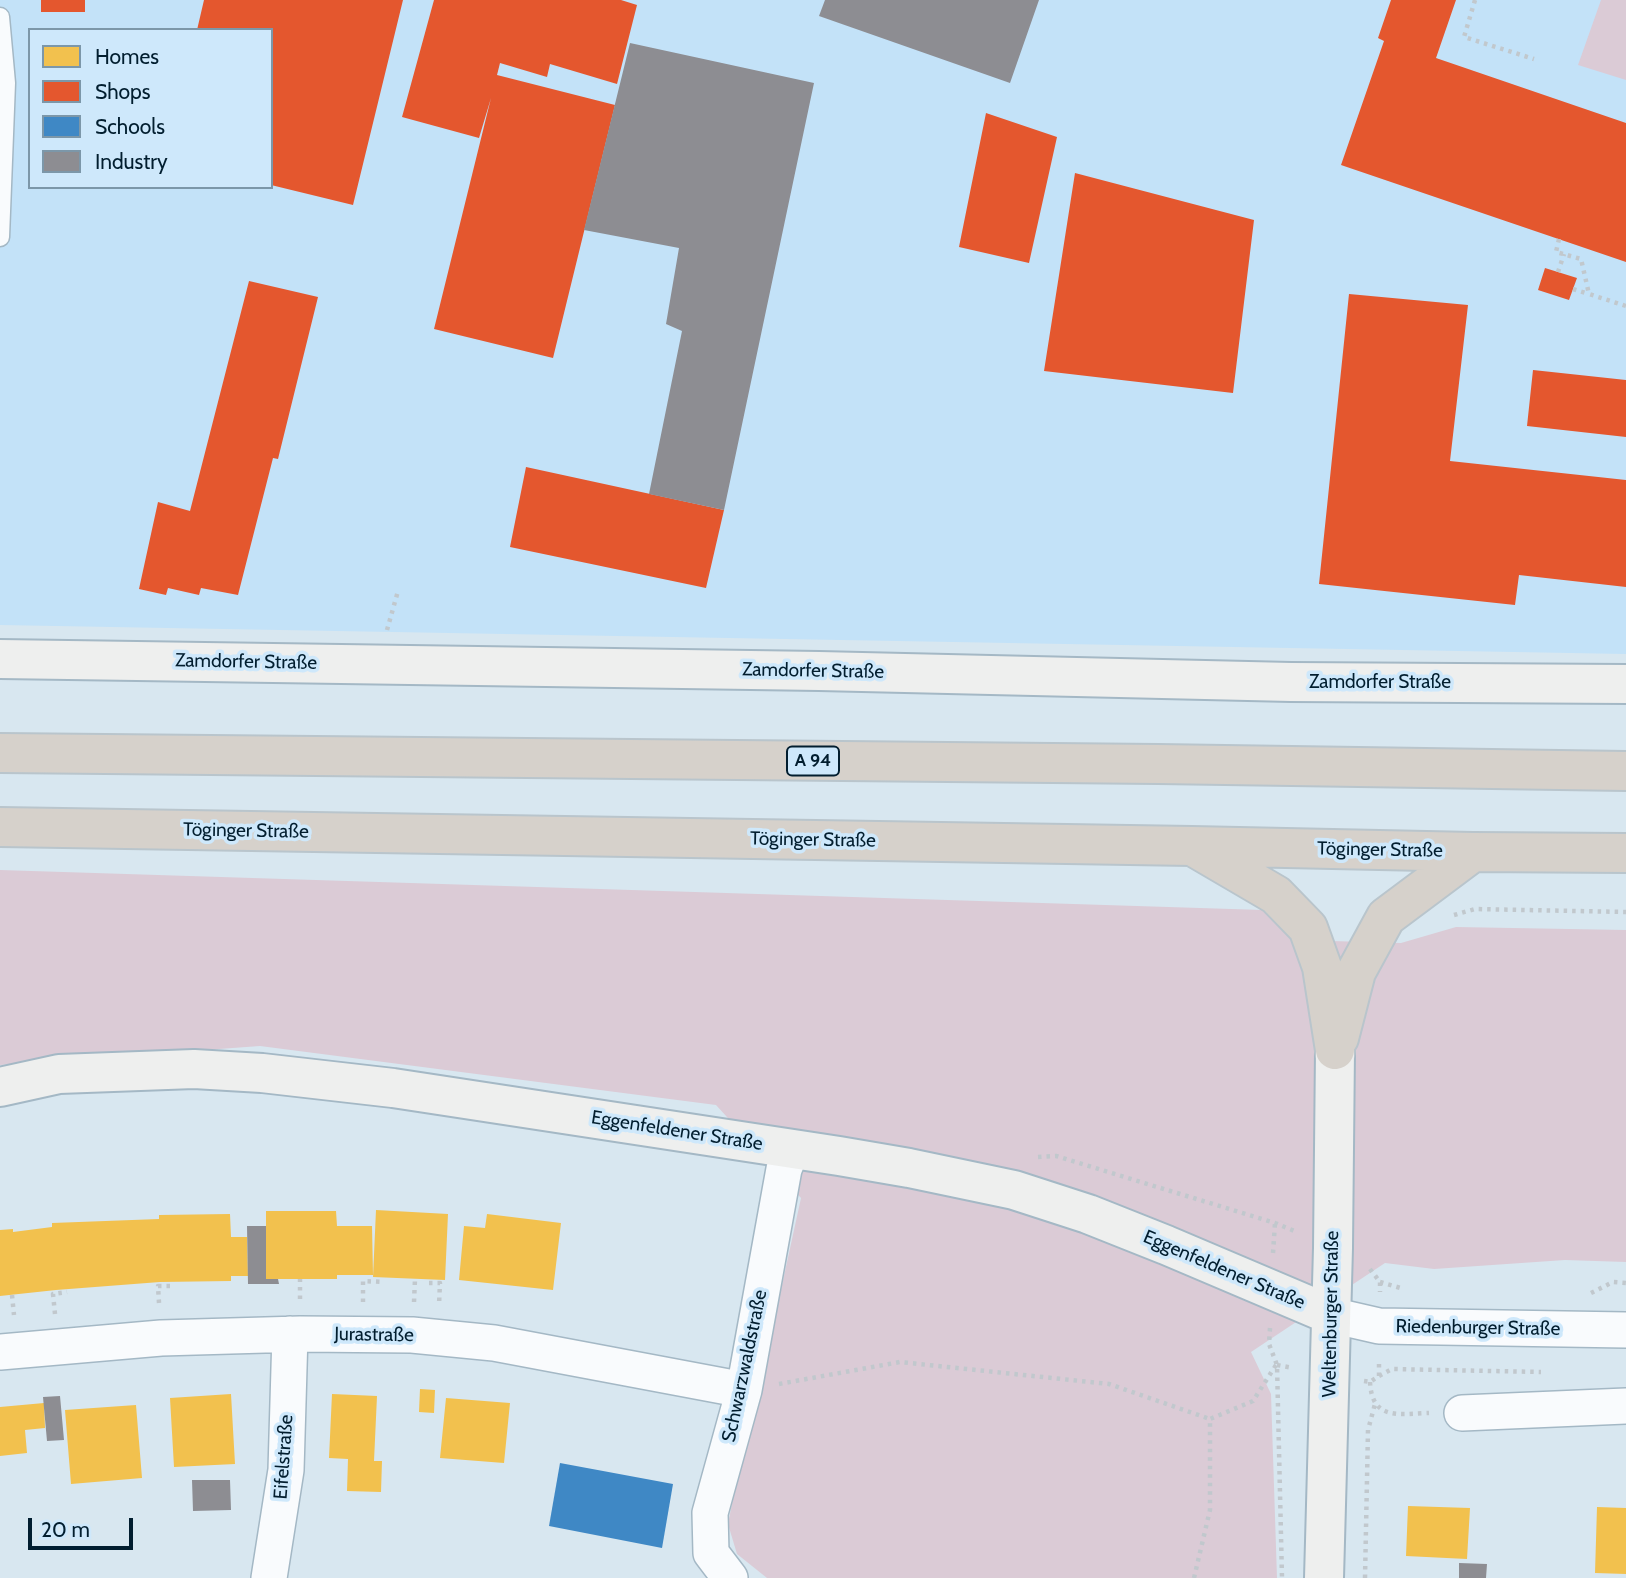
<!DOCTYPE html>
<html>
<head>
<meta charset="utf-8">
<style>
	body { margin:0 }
	#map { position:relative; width:1626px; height:1578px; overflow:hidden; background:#d8e7f0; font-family:Cabin,sans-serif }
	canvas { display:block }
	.legend { position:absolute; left:28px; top:28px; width:245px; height:161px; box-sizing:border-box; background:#cee8fb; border:2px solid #7c97a9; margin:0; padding:9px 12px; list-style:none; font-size:21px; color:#021e2f }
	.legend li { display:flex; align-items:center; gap:14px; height:35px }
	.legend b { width:35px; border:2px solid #7c97a9 }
	.scale { position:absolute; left:28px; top:1518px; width:105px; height:32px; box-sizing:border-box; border:4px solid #021e2f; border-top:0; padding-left:9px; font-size:21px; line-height:24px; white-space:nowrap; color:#021e2f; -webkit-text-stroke:5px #cee8fb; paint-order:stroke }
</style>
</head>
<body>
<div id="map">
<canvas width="1626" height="1578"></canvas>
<ul class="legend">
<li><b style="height:19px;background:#f2c14e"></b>Homes</li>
<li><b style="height:19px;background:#e4572e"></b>Shops</li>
<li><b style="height:19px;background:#3f88c5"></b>Schools</li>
<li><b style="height:19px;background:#8d8d92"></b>Industry</li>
</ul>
<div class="scale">20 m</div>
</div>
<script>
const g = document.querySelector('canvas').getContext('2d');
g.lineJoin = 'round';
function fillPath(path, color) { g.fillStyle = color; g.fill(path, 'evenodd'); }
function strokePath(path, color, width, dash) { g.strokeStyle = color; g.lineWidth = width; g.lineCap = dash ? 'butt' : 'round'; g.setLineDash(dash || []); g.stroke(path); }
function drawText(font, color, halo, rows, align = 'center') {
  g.font = font + ' Cabin,sans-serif'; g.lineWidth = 7; g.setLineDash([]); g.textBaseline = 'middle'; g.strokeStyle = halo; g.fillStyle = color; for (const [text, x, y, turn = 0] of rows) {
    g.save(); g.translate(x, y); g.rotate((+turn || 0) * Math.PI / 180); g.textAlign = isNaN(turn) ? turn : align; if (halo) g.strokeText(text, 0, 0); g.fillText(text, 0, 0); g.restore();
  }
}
const built = new Path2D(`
	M0,0H1626V654L0,625ZM30,30H271V187H30Z`);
const green = new Path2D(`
	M1601,0H1626V80L1578,65Z
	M0,870L1263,910L1296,940L1401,943L1456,927L1626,930V1262L1565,1260L1434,1269L1385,1263L1251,1352L1271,1394L1277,1578H767L737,1554L728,1524L739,1468L755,1409L801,1198L716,1105L260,1046L0,1065Z`);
const homes = new Path2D(`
	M376,1210L448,1214L445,1280L373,1277Z
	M266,1211H336L337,1226H372L373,1275H337V1279H266Z
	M230,1214L231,1237H247L248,1276H231V1281L160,1282L56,1290L0,1296V1230L13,1229V1232L52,1227V1223L159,1219V1215Z
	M487,1214L561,1223L553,1290L459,1280L464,1226L485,1228Z
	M420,1389L435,1390L434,1413L419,1412Z
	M231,1394L235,1464L174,1467L170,1398Z
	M332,1394L377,1396L374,1461H382L381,1492L347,1491L348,1459L329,1458Z
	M446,1398L510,1403L504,1463L440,1458Z
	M44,1403L45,1428L25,1430L27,1453L0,1456V1407Z
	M136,1405L142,1478L71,1484L65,1410Z
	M1408,1506L1470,1508L1467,1559L1406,1556Z
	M1597,1507L1626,1508V1574L1595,1573Z`);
const shops = new Path2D(`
	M41,0H85V12H41Z
	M204,0H403L353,205L271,185V30H197Z
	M434,0H621L637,5L617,84L550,64L547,77L500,63L497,75L615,105L553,358L434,329L491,98L479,138L402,117Z
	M1391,0H1456L1436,58L1626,123V262L1341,165L1384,41L1378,38Z
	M986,113L1057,137L1029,263L959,247Z
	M1075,173L1254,220L1233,393L1044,371Z
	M1545,268L1577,278L1569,300L1538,290Z
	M249,281L318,297L278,459L273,458L238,595L201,588L199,595L168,588L166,595L139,589L158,502L190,511Z
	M1349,294L1468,305L1450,461L1626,480V587L1519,575L1515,605L1319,584Z
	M1533,370L1626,380V437L1527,426Z
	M526,467L724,510L706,588L510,547Z`);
const schools = new Path2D(`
	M560,1463L673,1484L662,1548L549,1526Z`);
const industry = new Path2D(`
	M825,0H1039L1010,83L819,16Z
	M630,43L814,83L724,510L649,494L682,331L666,324L679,248L584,230Z
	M247,1226H266V1279H278L279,1284H248Z
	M60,1396L64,1440L47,1441L43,1397Z
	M192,1480H230L231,1510L193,1511Z
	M1459,1563L1487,1564L1486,1578H1459Z`);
const path = new Path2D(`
	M1475,0L1464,37L1534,59
	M1559,239L1556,252L1581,259L1589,294L1626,306
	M1558,272L1564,254
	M1573,289L1589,294
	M387,630L398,591
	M1454,915L1475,909L1626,912
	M1038,1157L1056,1156L1275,1223L1297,1232
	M1273,1253L1275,1223
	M1370,1269L1380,1282V1292
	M1380,1282L1404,1289
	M429,1283H440L439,1305
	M1591,1293L1613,1282L1626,1283
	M12,1295L14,1315
	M300,1299V1279
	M363,1302V1281L384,1282
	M414,1302L415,1279
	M159,1303L158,1286H172
	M55,1314L53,1294L67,1292
	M1270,1328L1269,1344L1277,1365L1282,1578
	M1277,1365L1293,1368
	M1379,1376L1392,1369L1541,1372
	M1364,1381L1370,1382L1379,1376V1360
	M1370,1382C1372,1421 1399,1414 1429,1413
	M779,1384L900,1362L1109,1384L1210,1419
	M1194,1578L1210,1510V1419L1253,1401L1276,1365
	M1365,1578L1368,1430L1375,1404`);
const lane = new Path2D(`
	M0,17L6,83L0,237`);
const street = new Path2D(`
	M1331,1315L1379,1326L1626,1330
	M0,1352L161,1338L300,1334L412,1335L494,1343L744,1390
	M1462,1413L1626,1406
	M269,1578L286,1470L290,1334
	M730,1578L711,1553L710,1513L744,1390L784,1169L792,1149`);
const secondary = new Path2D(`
	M0,659L819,671L1291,682L1626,684
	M0,1087L59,1074L194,1069L262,1073L393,1088L839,1156L909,1168L1014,1190L1088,1214L1166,1245L1331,1315
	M1324,1578L1333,1248L1335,1050`);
const highway = new Path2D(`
	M0,753L1158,764L1626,771
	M0,827L1192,846L1473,852L1626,853
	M1194,847L1276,895L1308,928L1322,967L1335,1050
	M1339,1038L1356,972L1386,917L1473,852`);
const shields = [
	[813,761,52]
];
const shieldNames = [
	["A 94",813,761]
];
const streetNames = [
	["Zamdorfer Straße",246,662,1],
	["Zamdorfer Straße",813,671,1],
	["Zamdorfer Straße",1380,682],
	["Töginger Straße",246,831,1],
	["Töginger Straße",813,840,1],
	["Töginger Straße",1380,850,1],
	["Eggenfeldener Straße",677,1131,9],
	["Eggenfeldener Straße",1224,1270,23],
	["Weltenburger Straße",1331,1314,-89],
	["Riedenburger Straße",1478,1328,1],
	["Jurastraße",374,1335,1],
	["Schwarzwaldstraße",745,1366,-78],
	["Eifelstraße",284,1457,-86]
];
fillPath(built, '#c3e2f8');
fillPath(green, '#dbcbd6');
fillPath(homes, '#f2c14e');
fillPath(shops, '#e4572e');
fillPath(schools, '#3f88c5');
fillPath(industry, '#8d8d92');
strokePath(lane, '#a4b8c5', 21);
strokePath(street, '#a4b8c5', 38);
strokePath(secondary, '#a4b8c5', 42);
strokePath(highway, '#b9c5cc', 42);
strokePath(path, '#c1c8cd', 4.5, [3.5, 5]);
strokePath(lane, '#f9fbfd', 18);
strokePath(street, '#f9fbfd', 35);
strokePath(secondary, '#eeefee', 38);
strokePath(highway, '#d6d1cb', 38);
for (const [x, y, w] of shields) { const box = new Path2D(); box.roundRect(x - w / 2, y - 14.5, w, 29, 5); g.fillStyle = '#cee8fb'; g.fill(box); strokePath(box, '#021e2f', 2); }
drawText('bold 18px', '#021e2f', null, shieldNames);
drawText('19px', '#021e2f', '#cee8fb', streetNames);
</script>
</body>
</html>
